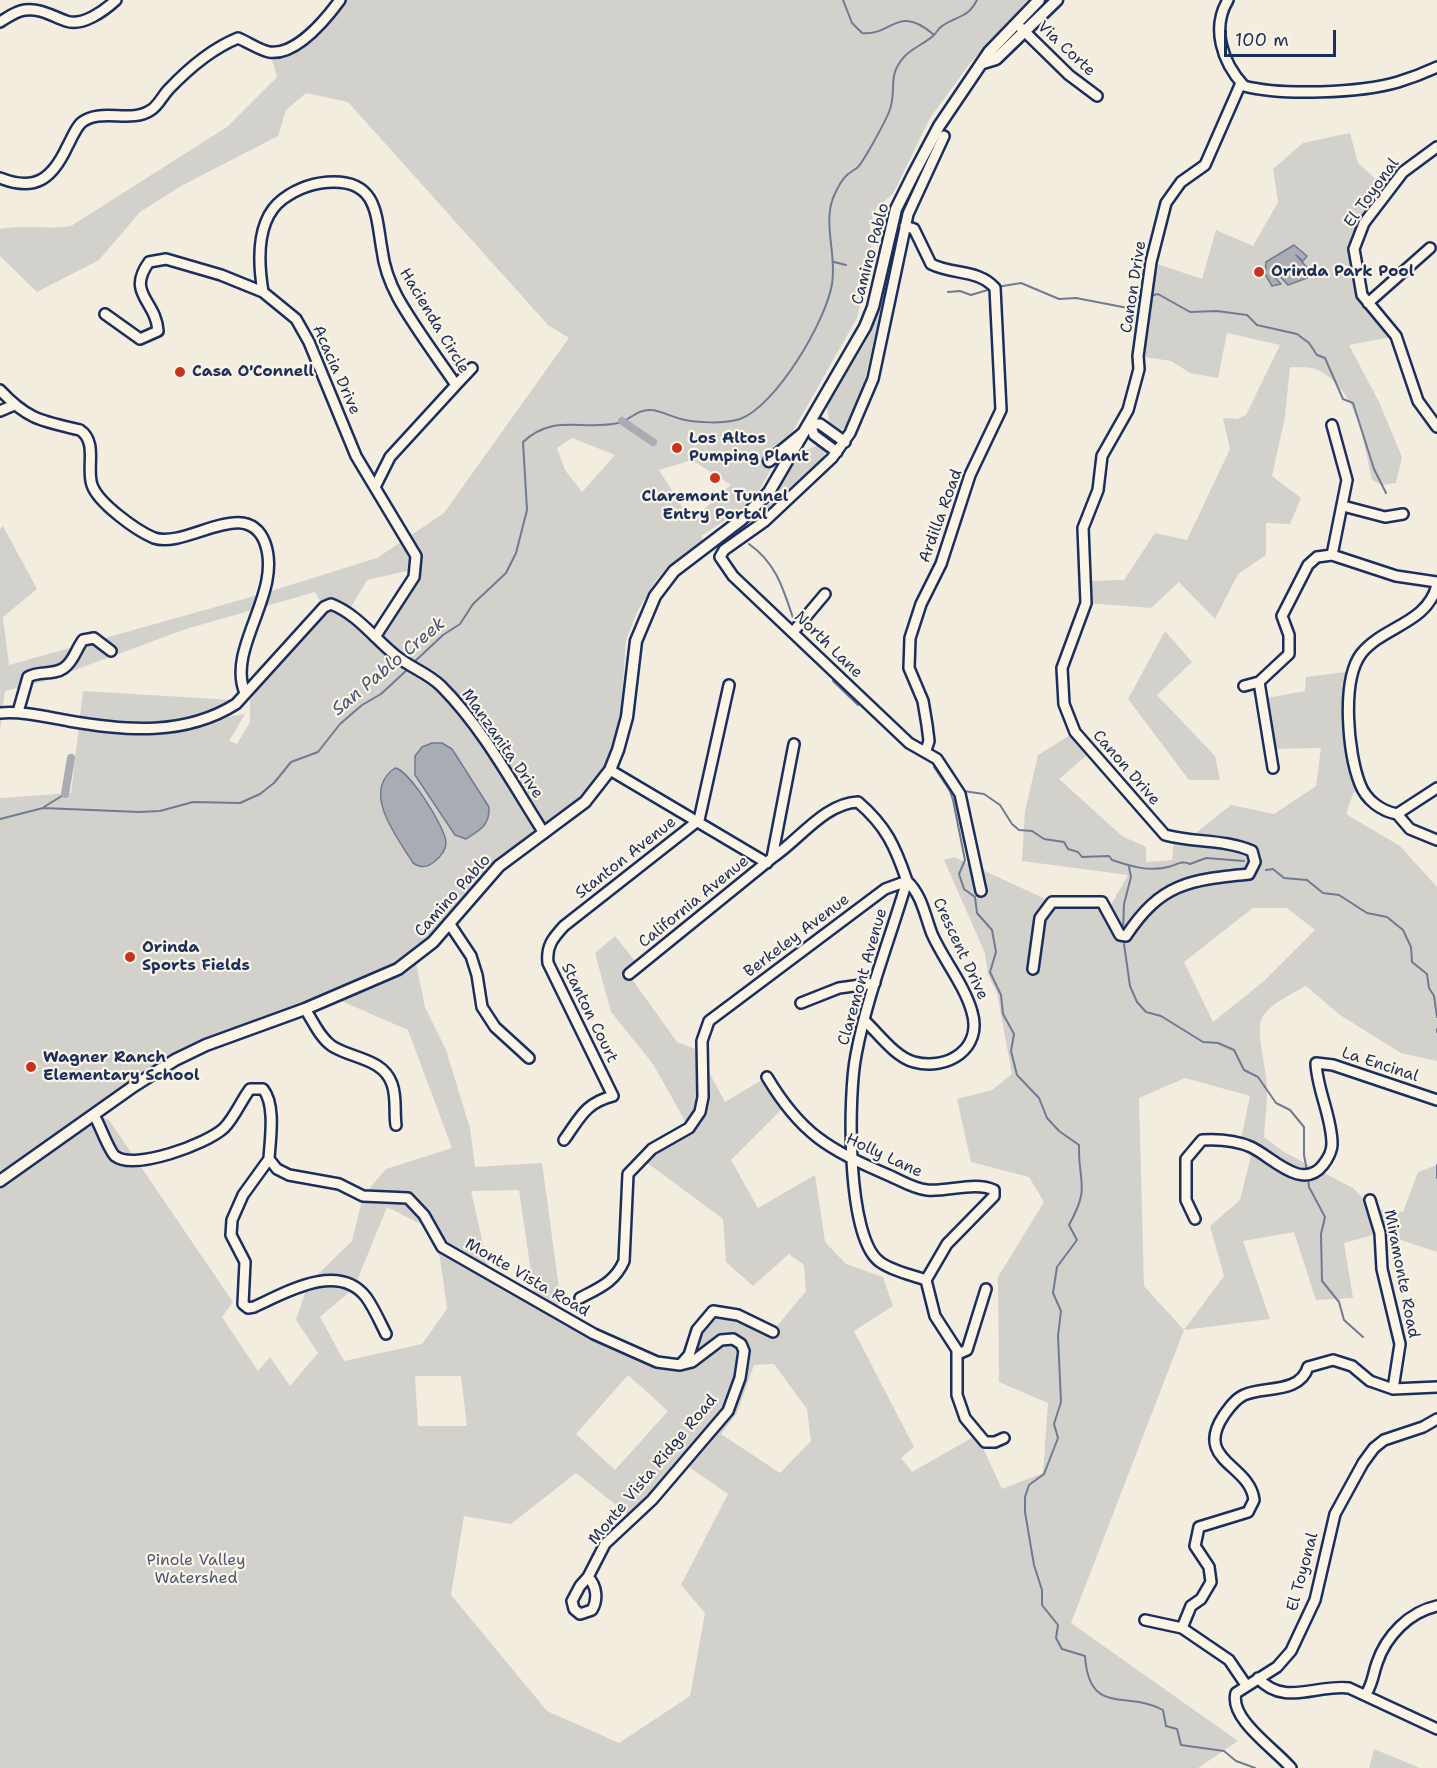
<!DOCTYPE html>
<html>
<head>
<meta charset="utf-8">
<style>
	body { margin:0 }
	#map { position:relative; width:1437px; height:1768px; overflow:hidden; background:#f3ede0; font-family:"Shantell Sans",sans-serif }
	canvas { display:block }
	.scale { position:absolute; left:1224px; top:30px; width:112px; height:27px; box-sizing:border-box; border:3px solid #1b2f5e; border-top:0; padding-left:8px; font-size:18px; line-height:21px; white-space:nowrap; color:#1b2f5e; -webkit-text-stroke:4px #fcf5e5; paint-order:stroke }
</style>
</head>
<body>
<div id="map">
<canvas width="1437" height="1768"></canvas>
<div class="scale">100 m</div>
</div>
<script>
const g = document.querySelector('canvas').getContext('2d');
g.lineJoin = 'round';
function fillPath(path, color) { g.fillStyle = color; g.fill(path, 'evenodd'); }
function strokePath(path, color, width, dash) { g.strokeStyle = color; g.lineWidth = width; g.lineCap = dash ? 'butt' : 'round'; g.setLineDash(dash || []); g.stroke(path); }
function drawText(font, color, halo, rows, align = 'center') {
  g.font = font + ' "Shantell Sans",sans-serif'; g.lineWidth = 4.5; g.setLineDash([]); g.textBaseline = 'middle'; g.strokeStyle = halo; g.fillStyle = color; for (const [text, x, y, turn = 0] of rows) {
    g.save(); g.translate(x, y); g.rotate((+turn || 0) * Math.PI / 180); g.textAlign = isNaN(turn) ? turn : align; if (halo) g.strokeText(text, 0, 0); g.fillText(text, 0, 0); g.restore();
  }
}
const green = new Path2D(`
	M345,0H1028L971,62L930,118L893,194L877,207L870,224L872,258L857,318L752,503L701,536L703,540L668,567L655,582L638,610L626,640L621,710L612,747L604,767L579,799L515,853L415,958L425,1007L446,1050L470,1128L475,1167L542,1163L561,1303L552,1309L657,1362L680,1365L697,1330L713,1311L738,1315L772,1332L806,1291L804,1265L789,1254L753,1286L726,1262L723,1219L642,1159L689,1128L653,1064L611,1012L595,953L615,936L639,966L629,975L677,1042L703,1052V1061L725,1102L767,1077L785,1106L731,1160L758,1208L815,1175L825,1242L846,1264L883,1277L893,1306L854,1331L914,1447L901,1458L912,1472L977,1435L1002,1489L1043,1473L1048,1403L999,1382L998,1277L1044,1202L1029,1177L971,1162L957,1099L992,1090L1012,1074L997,993L988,975L985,953L944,860L954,857L1052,902L1091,901L1108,910L1128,875L1022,861L1025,811L1038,755L1075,732L1092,751L1059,779L1122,836L1146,847V862L1172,860L1174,837L1187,840L1231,805L1274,814L1316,786L1321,748L1270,749L1261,699L1305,691L1306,677L1353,671L1349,699L1360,784L1353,794L1346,814L1400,846L1437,887V1061L1401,1053L1340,1015L1306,986C1248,1017 1258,1017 1266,1077C1269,1096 1265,1118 1264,1137L1284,1152L1353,1188L1373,1209L1403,1212L1418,1172L1437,1165V1252L1380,1233L1344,1243L1353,1298L1316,1300L1294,1232L1243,1241L1270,1319L1184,1330L1071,1623L1238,1741L1198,1768H0V798L71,793L83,691L233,700L215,712L201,728L222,718L245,714L229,741L237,744L250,722V700L282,652L324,607L315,592L186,629L45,681L5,691L0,730V529L3,526L37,589L3,617L9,665L258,595L377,558L444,513L569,338L548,325L348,102L306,93L286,110L278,136L181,186L140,212L99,260L37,292L0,256V229C23,224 47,230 71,226L227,127L277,77L271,56C308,44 321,30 345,0ZM572,438L615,455L582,492L565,470L557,448ZM692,460L731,485L691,521L659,470ZM415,569L375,636L348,612L367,580ZM1253,908H1287L1315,930L1264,981L1213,1022L1184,962ZM332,997L408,1030L452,1148L386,1169L363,1196L352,1241L308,1284L296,1320L318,1353L290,1386L270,1357L258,1371L222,1317L233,1302L109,1120L95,1115L206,1045ZM1185,1078L1250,1096L1240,1144L1253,1148L1240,1200L1210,1226L1224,1276L1184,1330L1144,1286L1139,1098ZM519,1190L535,1300L490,1275L471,1191ZM387,1207L425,1226L440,1258L447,1309L422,1344L344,1361L320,1317L354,1288ZM774,1364L807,1409L811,1441L780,1473L721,1434L737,1413L754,1365ZM628,1375L668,1411L615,1470L576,1434ZM415,1376H461L467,1426H418ZM683,1463L728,1494L681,1585L705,1613L690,1696L619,1743L547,1711L451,1595L464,1516L511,1524L576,1473L632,1518Z
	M1350,133L1358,163L1389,191L1357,236L1362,295L1396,336L1349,345L1379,402L1402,457L1396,483L1382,485L1372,480C1363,441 1358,390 1318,370C1310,366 1298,368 1290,367L1285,417L1272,476L1301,498L1290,524L1266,523V555L1238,574L1215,619L1179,582L1151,608L1086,603L1085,581L1124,580L1155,533L1187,540L1230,449L1223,418L1237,419L1246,415L1280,345L1227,333L1218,378L1190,373L1171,361L1138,356L1151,262L1202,279L1216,230L1253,246L1278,202L1273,169L1303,143Z
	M902,216L864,384L854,418L841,431L829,422L827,406L868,338L878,310Z
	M819,445L826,448L823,460L763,518L737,535L735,532L770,499L803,451Z
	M1165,631L1192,662L1157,695L1215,756L1220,780H1189L1128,699Z
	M1374,1749L1420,1768H1369Z`);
const water = new Path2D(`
	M1294,245L1307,256L1303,261L1296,255L1310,271L1307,278L1288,285L1276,272L1273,275L1281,284L1272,286L1265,274L1266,262Z
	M432,743H442L452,749L489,807C490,825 480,830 466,839L455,835L415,775V756L422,747Z
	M395,768C409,770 446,828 446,843C446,851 440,857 434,862C426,868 421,868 413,863C398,838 360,792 395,768Z`);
const stream = new Path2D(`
	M843,0L852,23L862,33C892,36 897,4 933,34
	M834,262L846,265
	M997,287L1021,283L1059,299L1076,298L1128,308L1136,298L1144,297
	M948,292L960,291L971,295L991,289
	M1150,296L1158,294L1190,312L1217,311L1247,315L1257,325L1297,334L1309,343L1317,355L1325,358L1343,399L1353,403L1374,469L1386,493
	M749,544C776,563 783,588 793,618
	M412,664L443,635L460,624L473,604L506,573L516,553L527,510L523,442C554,413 582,431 618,423C629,421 637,409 651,410C660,410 671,417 681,419C697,423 724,424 740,419C776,406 826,321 832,284C837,256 823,225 833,198C836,191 841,180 847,175C850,172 855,170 858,167C865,159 885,122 889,112C898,90 886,77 904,57C912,48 924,44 933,36C937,33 938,28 942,26C958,15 967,19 977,0
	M833,681L858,705
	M934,767L950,791L953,800L965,860L959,874L964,889L975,897L977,913L992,930L996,952L990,972L1001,995L1003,1014L1014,1034L1011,1051L1017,1075L1039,1098L1047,1118L1059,1131L1079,1145C1078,1185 1091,1185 1069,1225L1077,1240L1057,1267L1053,1293L1061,1311L1058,1336L1061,1402L1054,1424L1058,1438L1044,1474L1029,1485L1025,1497V1512L1034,1565L1042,1590V1605L1058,1625L1056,1638L1062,1649L1085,1656C1089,1717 1127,1690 1163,1710L1166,1726L1177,1729L1181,1745L1224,1751L1236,1761L1255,1768
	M963,791L984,794L1000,805L1012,824L1019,830L1032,831L1044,839L1064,842L1068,849L1078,852L1082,857L1109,856L1112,860C1130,866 1148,872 1168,867C1177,865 1181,860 1190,864L1206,858L1244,861
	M44,807L65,794
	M0,819L43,808L139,812L160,811L193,802L240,803L260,794L274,783L291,762L318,752L340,724L362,705L381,694L408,669
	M1266,870L1273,869L1284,878L1307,880L1323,893L1339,895L1367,913L1387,917L1403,930L1411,947L1412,962L1427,974L1429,988L1434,996L1437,1017
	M1123,932L1124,904L1131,877L1129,867
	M1124,944L1130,986L1137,1002L1146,1012L1161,1016L1203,1042L1218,1043L1234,1050L1244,1070L1258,1077L1276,1103L1290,1110L1304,1127V1155L1307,1171
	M1437,1029V1032
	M1437,1165V1178
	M1308,1177L1309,1187L1325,1217L1321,1234L1322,1281L1339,1302L1344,1320L1363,1337`);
const canal = new Path2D(`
	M622,421L653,442
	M65,794L71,758`);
const minor = new Path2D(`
	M1228,0C1211,28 1222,62 1244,86C1282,96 1360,93 1398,82C1411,78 1424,73 1437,67
	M0,22C8,17 16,11 25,10C40,8 52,16 66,21C82,27 104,11 116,0
	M1021,28L1069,75L1097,96
	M944,136L908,214L873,379L850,433L832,458L765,521L724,550L720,557L733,576L909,743L937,759L960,794L981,891
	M1437,147L1403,172L1364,223L1354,249L1362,295L1396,336L1418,401L1437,427
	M0,178C35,192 52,179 67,147C71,140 75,129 81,123C100,107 131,124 151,110C158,106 163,95 169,89C189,68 211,49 238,38C248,42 259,50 269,52C296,56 326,19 340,0
	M905,226L914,229L931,264C953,275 978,269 995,288L1001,410L970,475L941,564L921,604L910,638L909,668L923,701L927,725L929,741L926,750
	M263,292C258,262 256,219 283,199C298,188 315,182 334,182C378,182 376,217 382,250C384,267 390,283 398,298C415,328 437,357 456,385L390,457L375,487
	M1368,303L1430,248
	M105,314L140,339L158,331C156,300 126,294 149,262L166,259L221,275L263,292L296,319L309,342L356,456L416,556L414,577L375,637
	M456,385L472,368
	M0,390C28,420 42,421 80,430C98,442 86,468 92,485C98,503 137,531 154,538C187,549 247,495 265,543C283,593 226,648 245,693
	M0,411L14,405
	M1332,425L1347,480L1332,555
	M837,452L814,435L810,424H820L845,442
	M1343,506L1385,517L1403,514
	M1437,585C1427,624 1383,626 1361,654C1341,681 1348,753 1360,784C1366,800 1381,811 1397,814L1437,788
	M793,632L825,594
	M1259,682L1273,768
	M1244,686L1259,682L1289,654V635L1282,616L1308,565L1317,557L1332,555L1396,576L1437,582
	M18,712L28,677C39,670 53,676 64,668C74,661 76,649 83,640L94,638L111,651
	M0,713C23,711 46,717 69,721C126,731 185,736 236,704L324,607L331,604C357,614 374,638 395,655C409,667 428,673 441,686C483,728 512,783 544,833
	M610,770L767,863
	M1397,814L1410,829L1437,840
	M772,858C799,840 825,803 858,802C886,826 895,846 907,881C890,939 867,996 856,1055C848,1095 846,1238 880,1262C892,1271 912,1275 926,1280
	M449,923L471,956L477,975L482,1007L495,1027L529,1058
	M1033,969L1040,918L1052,902H1102L1120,935L1126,936C1161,883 1189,880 1249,874L1255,862L1252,851C1224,839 1195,843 1165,835L1075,732L1064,704L1062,668L1086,603L1083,528L1098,490L1102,456L1128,410L1139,369L1138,356L1151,262L1166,203L1181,182L1205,165L1241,83
	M629,974L772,858L794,744
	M801,1003L839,988L875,983
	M305,1009C313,1021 320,1038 332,1046C352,1059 383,1058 392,1084C397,1098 394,1112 396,1125
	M767,1077C801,1134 828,1149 888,1175C900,1180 914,1189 927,1190C948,1192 975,1181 994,1190V1196L947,1244L926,1280L935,1316L957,1350V1395L965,1418L985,1442H995L1004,1438
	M94,1115C100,1125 109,1151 115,1156C134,1171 207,1144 224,1128C234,1118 241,1101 250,1089H263C276,1105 270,1140 269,1159L277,1169L289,1175L339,1184L363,1196L408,1198L424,1215L442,1247L594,1334L657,1362L680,1365L689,1355L697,1330L713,1311L738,1315L773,1332
	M564,1140C580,1118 585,1103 613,1096L548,963C546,946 553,938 564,926L699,820L729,685
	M269,1159L243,1195L232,1220L231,1235L245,1262L243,1304L248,1308L254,1307C285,1293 338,1261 366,1297C374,1308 380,1322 386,1334
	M1370,1200L1380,1233L1382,1269L1400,1344L1393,1389
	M1195,1219L1186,1200V1159L1202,1140C1219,1139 1235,1140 1251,1147C1271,1156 1302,1192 1323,1165C1327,1160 1332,1151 1332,1144C1332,1117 1317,1090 1316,1063L1333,1065L1437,1100
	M580,1298C599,1288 615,1282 624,1261L628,1174L652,1149L689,1128L700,1112L703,1097L702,1041L709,1021L885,889L907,881C922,895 925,916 932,934C943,959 965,986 972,1012C983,1049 947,1071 914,1062C895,1057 878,1033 865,1021
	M958,1354L967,1350L986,1289
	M588,1577C597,1586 598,1600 592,1610L580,1614L574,1609L572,1601L580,1586L588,1577L605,1544L652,1500L728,1411L740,1378L744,1351L741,1344L733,1339L721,1340L692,1362L680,1365
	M1145,1620L1182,1628L1229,1660L1246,1685
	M1182,1628L1191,1606L1201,1599L1211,1582L1209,1567L1195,1546L1199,1527L1248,1512L1254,1500C1250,1464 1193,1461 1224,1415C1229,1408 1235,1399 1244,1395C1263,1386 1300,1394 1308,1367L1333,1360L1352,1366L1370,1381L1393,1389L1437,1387
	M1258,1678C1284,1707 1316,1684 1349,1688L1437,1729
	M1366,1694C1373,1683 1373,1674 1377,1663C1386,1636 1409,1612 1437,1606
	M1291,1768C1275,1749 1229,1719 1236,1693L1277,1667L1291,1651L1315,1600L1335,1514L1363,1463L1374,1448L1384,1440L1423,1427L1437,1419`);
const major = new Path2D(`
	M983,63L996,59L1057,0
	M769,461L802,434
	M0,1181L134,1086L175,1060L206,1045L305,1009L398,969L433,942L499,866L585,802L610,770L618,750L627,717L636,641L655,596L674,571L741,520L769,492L865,327L873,307L896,209L913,175L939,126L989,52L1039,0`);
const markers = [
	[1259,272,6,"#c8321e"],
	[180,372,6,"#c8321e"],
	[677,448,6,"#c8321e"],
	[715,478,6,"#c8321e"],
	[130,957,6,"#c8321e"],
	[31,1067,6,"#c8321e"]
];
const streetNames = [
	["Via Corte",1066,49,43],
	["El Toyonal",1372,193,-54],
	["Camino Pablo",871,254,-75],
	["Canon Drive",1134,287,-81],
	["Hacienda Circle",434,321,59],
	["Acacia Drive",336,370,66],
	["Ardilla Road",941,516,-70],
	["North Lane",828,645,44],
	["Manzanita Drive",502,744,55],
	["Canon Drive",1126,768,49],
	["Stanton Avenue",626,858,-38],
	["Camino Pablo",453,896,-48],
	["California Avenue",694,902,-39],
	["Berkeley Avenue",797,936,-37],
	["Crescent Drive",960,949,65],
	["Claremont Avenue",863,977,-74],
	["Stanton Court",589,1013,64],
	["La Encinal",1380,1065,18],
	["Holly Lane",884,1156,25],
	["Miramonte Road",1401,1274,79],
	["Monte Vista Road",527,1278,30],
	["Monte Vista Ridge Road",653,1470,-50],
	["El Toyonal",1303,1572,-75]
];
const poiNames = [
	["Orinda Park Pool",1271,272],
	["Casa O'Connell",192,372],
	["Los Altos",689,439],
	["Pumping Plant",689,457],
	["Claremont Tunnel",715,497,"center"],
	["Entry Portal",715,515,"center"],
	["Orinda",142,948],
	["Sports Fields",142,966],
	["Wagner Ranch",43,1058],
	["Elementary School",43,1076]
];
const parkNames = [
	["Pinole Valley",196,1561],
	["Watershed",196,1579]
];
const waterNames = [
	["San Pablo Creek",389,667,-40]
];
fillPath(green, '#d3d1cc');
fillPath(water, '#a9acb3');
strokePath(water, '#707a91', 1.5);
strokePath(stream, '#707a91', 2);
strokePath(canal, '#a9acb3', 8);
strokePath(minor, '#1b2f5e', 14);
strokePath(major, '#1b2f5e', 15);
strokePath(minor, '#fcf5e5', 9);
strokePath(major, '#fcf5e5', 10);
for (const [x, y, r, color] of markers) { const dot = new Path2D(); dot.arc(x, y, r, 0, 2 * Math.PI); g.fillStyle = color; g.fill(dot); strokePath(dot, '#fcf5e5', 2); }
drawText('16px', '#1b2f5e', '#fcf5e5', streetNames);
drawText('bold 16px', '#1b2f5e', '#fcf5e5', poiNames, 'left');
drawText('16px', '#49587a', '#fcf5e5', parkNames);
drawText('italic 18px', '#465478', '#fcf5e5', waterNames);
</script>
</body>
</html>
